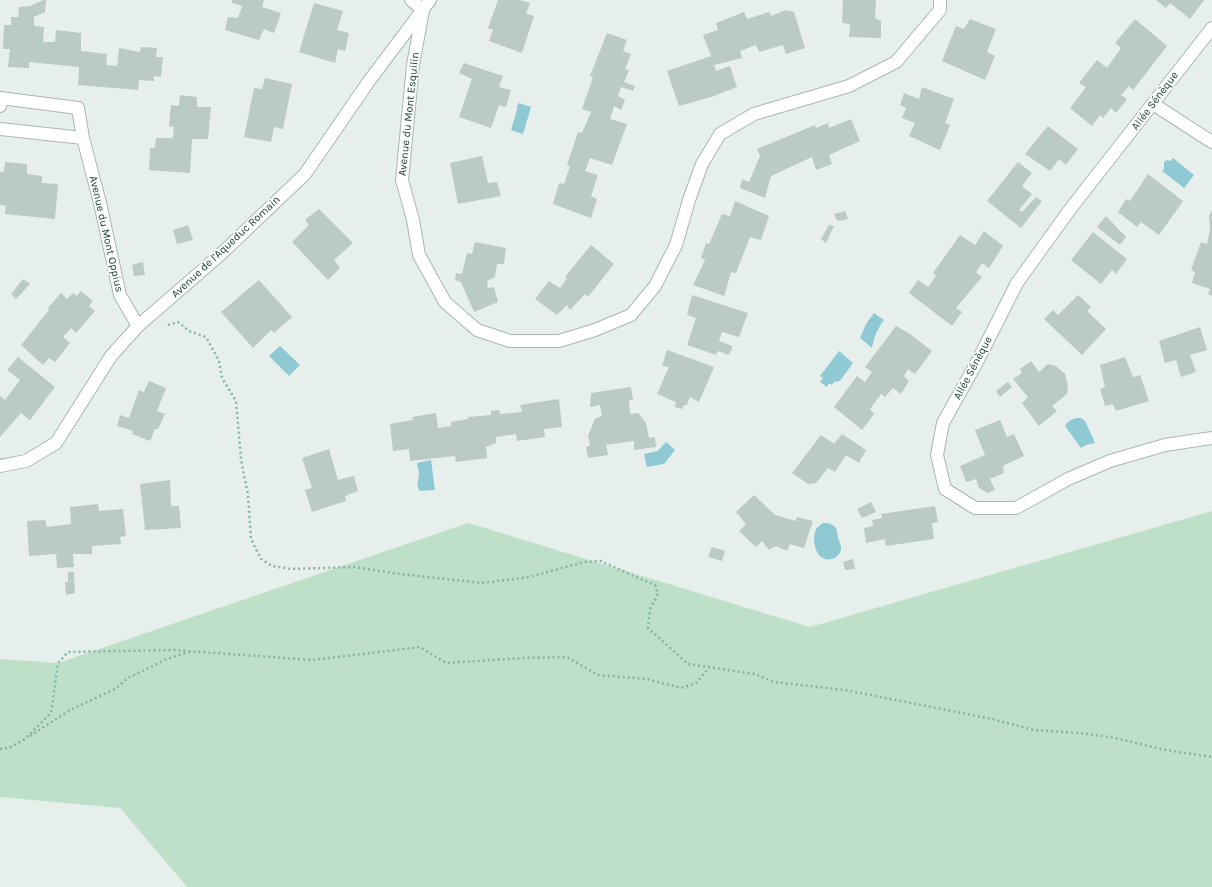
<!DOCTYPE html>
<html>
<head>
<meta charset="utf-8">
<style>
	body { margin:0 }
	canvas { display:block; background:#e6efeb }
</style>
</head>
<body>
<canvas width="1212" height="887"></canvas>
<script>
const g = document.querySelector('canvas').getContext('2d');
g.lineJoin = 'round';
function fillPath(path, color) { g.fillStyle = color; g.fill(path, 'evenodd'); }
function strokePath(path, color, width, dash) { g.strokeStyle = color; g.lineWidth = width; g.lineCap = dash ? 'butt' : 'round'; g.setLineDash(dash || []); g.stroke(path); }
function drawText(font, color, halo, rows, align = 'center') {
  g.font = font + ' Karla,sans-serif'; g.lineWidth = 3.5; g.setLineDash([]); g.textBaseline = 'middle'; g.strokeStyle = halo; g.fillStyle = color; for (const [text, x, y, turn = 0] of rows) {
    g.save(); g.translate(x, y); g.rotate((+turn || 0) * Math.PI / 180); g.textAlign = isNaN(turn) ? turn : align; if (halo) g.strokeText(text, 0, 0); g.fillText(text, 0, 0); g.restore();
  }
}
const green = new Path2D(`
	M1212,511V887H187L120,808L0,797V659L58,663L468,523L810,627Z`);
const water = new Path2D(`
	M519,103L531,107L523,134L511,130L517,110V106Z
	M1173,158L1194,175L1184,188L1162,171L1164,169V162L1167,160L1170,161Z
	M874,313L884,320C877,329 874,337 872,348L860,338L866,324Z
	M280,346L300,365L289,376L269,356Z
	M839,351L853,363L840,381L834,382L832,385L829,383L827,387L820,382L823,378L820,376Z
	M1076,418H1081L1085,421L1091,434L1095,443L1086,445L1081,448L1065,426L1069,421Z
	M666,442L675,450L664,464L647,467L644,454L658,451Z
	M431,460L435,490L420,491C415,484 419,481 419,474C419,470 417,466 417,463Z
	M823,523C828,523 831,523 835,527C838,530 837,534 838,538C839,541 841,545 841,547C842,552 837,558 832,559C816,563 811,540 816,529C818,526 821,525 823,523Z`);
const building = new Path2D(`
	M43,0H46L45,12L34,17V26L44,27L43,42H55L56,30L81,33V51L107,54L106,65L117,66L119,48L140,52L141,47L157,48L156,57H163L161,77L154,76V81L139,80L138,90L78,85L79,67L29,62V68L8,67L10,49H3L4,25H11V17H18L19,7L30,6Z
	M232,0H264L262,7L281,13L274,33L264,29L259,40L225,30L228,17L238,18L242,6L232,3Z
	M498,0H520L530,3L526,14L534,16L522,53L489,41L493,30L488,28Z
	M843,0H876L875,18L881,21V38L849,37L850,24L842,23Z
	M1156,0H1204L1190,19L1170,3L1166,8Z
	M314,3L343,11L337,30L349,33L345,51L338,49L335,63L299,52Z
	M786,10L794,12L805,48L786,54L783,45L759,52L756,45L740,51L742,58L714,65L716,71L730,66L737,87L711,97L679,106L667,71L711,56L703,35L718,30L716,23L744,12L747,19L769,12L771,16Z
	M970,19L996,29L987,52L995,56L985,80L942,61L956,26L964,29Z
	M1135,19L1167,46L1133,90L1129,86L1121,95L1127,99L1116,113L1111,108L1103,118L1100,115L1092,126L1070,108L1086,87L1079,83L1097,60L1107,68L1121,48L1115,43Z
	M607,33L627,40L623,51L631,54L625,69L629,70L624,82L635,86L633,91L621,87L618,96L625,100L621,110L614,106L610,119L627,124L612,165L590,158L585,171L598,175L591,196L597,199L591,218L553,204L559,183L564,184L570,166L567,165L578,132L582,133L591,112L582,109L593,77L590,76Z
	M464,63L503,76L499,87L511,90L506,107L499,105L491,128L459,117L472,79L459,73Z
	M265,78L292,84L283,129L274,127L271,142L244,137L254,88L262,89Z
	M922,87L954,99L945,123L950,125L940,150L909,136L915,123L902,118L906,108L900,105L904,93L919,99Z
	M180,95L197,97V107H211L208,139H192L190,173L149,170L150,148H155L156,138H173L174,127L169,126L171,105L179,106Z
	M851,119L860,141L829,155L832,164L816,170L812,157L771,176L765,198L740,188L742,179L749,182L760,156L757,149L815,125L816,128L828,123L829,128Z
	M1048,126L1078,149L1066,165L1059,159L1050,171L1025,154Z
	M482,156L488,183L497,182L501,196L458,204L450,163Z
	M5,162L27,164V174L42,176V183L58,184L55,219L5,214L6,206L0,205V172H4Z
	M1018,162L1032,173L1022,186L1032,194L1019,210L1022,212L1036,197L1042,201L1021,228L987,201Z
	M1148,174L1183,201L1159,235L1141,222L1137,227L1118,212L1126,199L1130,201Z
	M735,201L769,216L761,240L750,237L736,273L731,272L724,296L693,285L705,260L701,258L706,243L709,244L722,214L730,216Z
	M319,209L353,243L334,260L340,268L328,280L292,242L309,225L305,220Z
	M1212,210V296L1208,294L1210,289L1192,283L1195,272L1191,270L1201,242L1207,244L1210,229L1209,216Z
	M845,211L848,219L837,221L834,214Z
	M1106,216L1126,237L1120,245L1097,227Z
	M188,225L193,240L177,244L173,230Z
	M829,225L834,226L826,243L821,239Z
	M984,231L1003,246L989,268L982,263L976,272L982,277L956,308L962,312L952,326L909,293L918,280L928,287L936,276L933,273L960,235L975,245Z
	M1093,232L1127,259L1116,274L1112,270L1101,284L1071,260Z
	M475,242L506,248L504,264H497L495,277L487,281L488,288L494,287L498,302L474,312L461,282L455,280L456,273L462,274L467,253L472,254Z
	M591,245L614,264L588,297L585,294L570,310L567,305L557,315L535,299L549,281L560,288L567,279L565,277Z
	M143,262L145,275L134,276L132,265Z
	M23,279L30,284L16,299L11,294Z
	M259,280L292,317L274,333L271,330L253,348L221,312Z
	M81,291L93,301L89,306L95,311L76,333L71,328L63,337L70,343L55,362L49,358L43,365L21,345L49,310L48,308L61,293L67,299L73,293L77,296Z
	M692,295L748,313L739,337L722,332L719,341L732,346V349L730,353L728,355L718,351L716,355L687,345L696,318L687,315Z
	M1078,295L1091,307L1087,311L1106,329L1082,355L1044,319L1053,310L1058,315Z
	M896,326L910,334L932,351L915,374L908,369L904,376L909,381L901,394L893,388L885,397L881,394L870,409L874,414L862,430L834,407L857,376L865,382L872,372L865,367Z
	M1200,327L1207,350L1190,355L1196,372L1181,377L1176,360L1165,363L1159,341Z
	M667,350L714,367L699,402L690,397L687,405H684L682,409L675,407L676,402L657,394L669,367L662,366Z
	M18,357L55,387L30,420L21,413L0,437V396L5,400L20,380L7,370Z
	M1125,357L1133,377L1140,375L1149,401L1116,411L1113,404L1105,406L1100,389L1105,387L1100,365Z
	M1031,361L1039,372L1048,364L1056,366L1065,374L1068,386L1067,394L1052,406L1057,411L1039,426L1022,403L1028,397L1013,379L1022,373L1020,369Z
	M149,381L166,388L157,411L165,414L158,429H155L150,441L132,434L133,431L117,426L120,415L129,418L139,390L144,392Z
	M1008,382L1012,387L1000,397L996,391Z
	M631,387L633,400H629L630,414L638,413L646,423L649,438L655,437L656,447L634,450V441L606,445L608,455L588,458L586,447L590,446L588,436L595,419L602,416L600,405L590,407L591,393Z
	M559,399L562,427L544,429L545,437L517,441L516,434L496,437V443L486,447L487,458L456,462L455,456L410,461L409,449L393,451L390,424L413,420L412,417L436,413L438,428L451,426V422L468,419V417L491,415V411L499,410L500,414L522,412L520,405Z
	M1000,420L1007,437L1014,434L1024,456L1003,466L1004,473L990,479L995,490L988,493L979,488L976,479L967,482L966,481L960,466L985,455L975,430Z
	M842,434L866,450L859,463L846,455L835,472L828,468L816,483L808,484L792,473L821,435L834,444Z
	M329,449L338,480L354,476L358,491L345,496L346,501L312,512L305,490L312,488L302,458Z
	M170,480L171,506H179L181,528L145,530L140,484Z
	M754,495L775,515L796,521L797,517L813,521L804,548L790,544L787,551L776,546L769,550L762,541L756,547L739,531L746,524L736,512Z
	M871,502L876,512L862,518L857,509Z
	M98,504L99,511L123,509L126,536L120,537L121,544L92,546V554H73L74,567L57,568L56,554L29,556L27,521L45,520L47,527L71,524L70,507Z
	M935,506L938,522L932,523L934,539L886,546L885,539L866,543L864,528L873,526L872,520L882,518L881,514Z
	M712,547L725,551L722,561L708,557Z
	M853,559L855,569L845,570L843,562Z
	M68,572H74L75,593L66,595L65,582H68Z`);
const path = new Path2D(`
	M168,325L178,322L189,331L206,337L219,361L222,378L236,401L241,459L248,495L251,539L261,559L272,566L291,569L355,567L392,573L482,583L529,577L584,562L601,561L638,578L655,585L658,594L650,609L648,628L688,664L755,674L774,682L845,690L992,719L1034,730L1080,733L1110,737L1166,750L1212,757
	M30,736L70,710L115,689L128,678L167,659L189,652
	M0,749L9,748L25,739L51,713L58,663L68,652L174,650L312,660L420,647L446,663L524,658L567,657L598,675L647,679L681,688L696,683L709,668`);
const street = new Path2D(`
	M411,0L423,10L413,65L402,180L413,220L419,255L445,302L477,330L510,341H559L595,330L631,315L655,286L676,245L689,200L702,164L720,134L754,114L849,86L896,62L940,10V0
	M1212,28L1071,208L1017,283L977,362L943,423L937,455L945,489L975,508H1016L1068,479L1110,461L1165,445L1212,438
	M1153,104L1212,142
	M0,106V98L78,108L83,138L100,203L120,295L138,326
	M0,129L83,138
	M0,466L26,461L56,443L111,356L138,326L221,254L305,174L369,81L430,0`);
const streetNames = [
	["Allée Sénèque",1155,101,-53],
	["Avenue du Mont Esquilin",409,114,-84],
	["Avenue du Mont Oppius",106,234,77],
	["Avenue de l'Aqueduc Romain",226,247,-43],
	["Allée Sénèque",973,368,-62]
];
fillPath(green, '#bfe0c8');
fillPath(water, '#8ec9d4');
fillPath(building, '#bbcac4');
strokePath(street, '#a8b8b2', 14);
strokePath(path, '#86b3a5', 2.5, [2, 3]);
strokePath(street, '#fff', 12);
drawText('11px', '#24423a', '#f7fbf9', streetNames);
</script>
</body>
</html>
